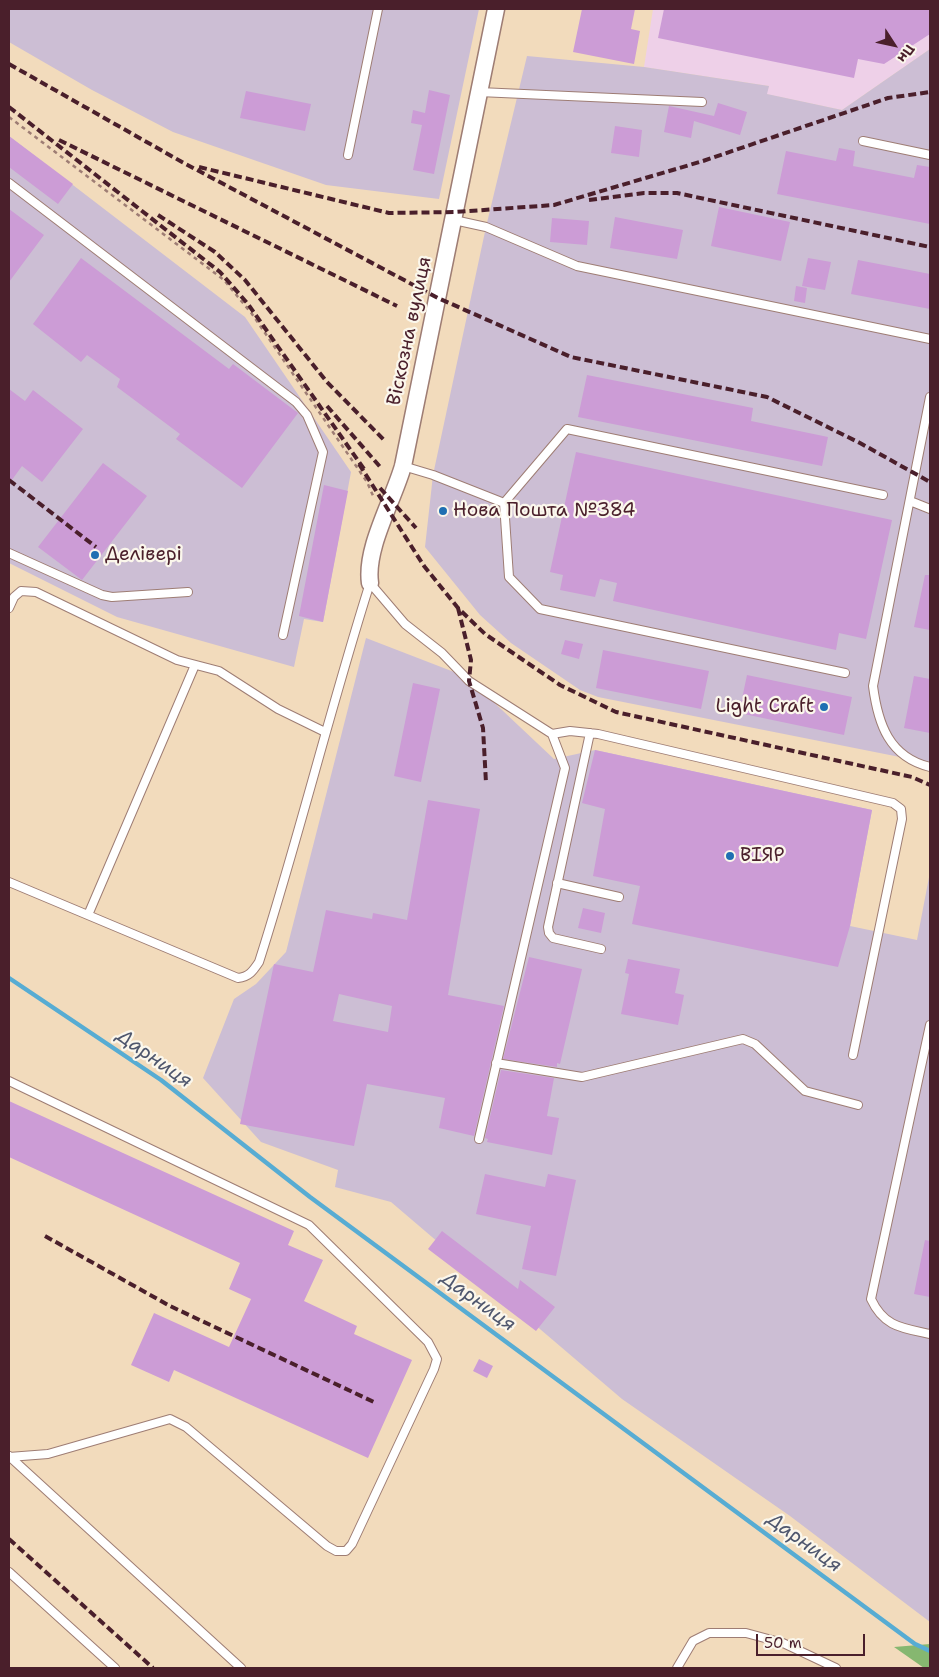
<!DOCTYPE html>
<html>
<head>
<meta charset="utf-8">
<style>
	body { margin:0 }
	#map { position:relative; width:939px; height:1677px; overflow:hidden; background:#f2dbbc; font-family:"Shantell Sans",sans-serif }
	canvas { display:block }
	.frame { position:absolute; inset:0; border:10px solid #4a1f2b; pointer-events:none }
	.north { position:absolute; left:869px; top:20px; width:50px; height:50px; -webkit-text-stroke:4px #fbf7ec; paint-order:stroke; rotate:125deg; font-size:14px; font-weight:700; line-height:20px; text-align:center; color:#4a1f2b }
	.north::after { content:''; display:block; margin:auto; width:18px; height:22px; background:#4a1f2b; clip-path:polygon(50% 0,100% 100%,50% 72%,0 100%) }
	.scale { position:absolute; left:756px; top:1634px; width:109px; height:22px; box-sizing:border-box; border:2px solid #4a1f2b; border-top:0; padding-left:6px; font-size:15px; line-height:18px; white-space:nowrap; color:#4a1f2b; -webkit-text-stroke:4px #fbf7ec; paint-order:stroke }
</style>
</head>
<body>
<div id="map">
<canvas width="939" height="1677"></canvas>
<div class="frame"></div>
<div class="north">Пн</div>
<div class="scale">50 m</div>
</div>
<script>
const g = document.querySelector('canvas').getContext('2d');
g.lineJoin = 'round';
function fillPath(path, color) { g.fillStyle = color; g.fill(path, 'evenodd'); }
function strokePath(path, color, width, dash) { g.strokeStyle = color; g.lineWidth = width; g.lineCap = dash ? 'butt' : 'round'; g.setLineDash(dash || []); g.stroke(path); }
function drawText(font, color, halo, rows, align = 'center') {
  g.font = font + ' "Shantell Sans",sans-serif'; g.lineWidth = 4.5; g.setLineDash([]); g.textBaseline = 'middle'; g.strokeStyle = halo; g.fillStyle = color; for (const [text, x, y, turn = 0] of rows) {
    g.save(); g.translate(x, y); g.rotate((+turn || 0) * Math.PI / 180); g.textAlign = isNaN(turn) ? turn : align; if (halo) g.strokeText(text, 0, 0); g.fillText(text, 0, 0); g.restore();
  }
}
const built = new Path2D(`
	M653,9H930V49L842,110L766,94L769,86L644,67Z`);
const industrial = new Path2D(`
	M9,9H479L439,199L326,185L173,132L92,90L9,42Z
	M930,49V763L598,697L580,690L511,643L480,615L425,547L433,475L486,227L527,56L644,67L769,86L767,94L842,110Z
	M9,136L245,317L351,472L323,622L304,619L294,667L117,617L9,563Z
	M366,638L467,677L554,759L595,750L872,810L850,926L917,940L930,872V1622L790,1516L622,1399L391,1202L335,1187L338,1170L261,1142L203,1078L234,999L256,984L286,952Z`);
const forest = new Path2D(`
	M930,1644V1668H924L894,1647Z`);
const stream = new Path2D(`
	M9,978L161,1080L310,1197L915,1644L930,1651`);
const building = new Path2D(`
	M582,9H635L631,29L640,31L634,64L573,52Z
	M664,9H930V34L884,64L858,59L854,78L658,38Z
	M429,90L450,95L434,174L413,170L422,125L411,123L413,110L425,113Z
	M246,91L311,104L305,131L240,118Z
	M718,103L747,112L740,135L694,121L691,138L664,132L669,106L714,116Z
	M615,126L642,130L639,157L611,153Z
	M9,136L73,184L58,204L9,167Z
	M839,148L855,151L853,166L914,178L917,165L930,167V224L777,194L786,151L836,161Z
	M719,207L790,222L781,261L711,246Z
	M9,209L44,235L9,282Z
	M615,217L683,230L677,259L610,248Z
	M552,218L589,221L587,245L550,242Z
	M81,258L229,369L233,364L298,413L242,488L176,439L180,434L117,387L120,379L87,355L81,362L33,324Z
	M808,258L831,262L825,290L802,286Z
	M858,260L930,274V309L851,294Z
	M796,286L807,288L805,303L794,301Z
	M587,375L753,408L751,421L828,437L822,466L578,417Z
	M9,389L25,401L33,390L83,429L42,482L22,466L9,484Z
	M576,452L892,520L866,639L839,633L836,650L613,601L617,583L600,579L595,597L560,590L563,575L550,572Z
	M103,463L147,496L82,580L38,547Z
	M324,485L348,491L323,622L299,616Z
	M925,575H930V630L914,627Z
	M565,640L583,644L579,659L561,654Z
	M603,650L709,671L701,709L596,688Z
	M747,675L852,697L844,735L739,713Z
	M914,676L930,679V733L904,728Z
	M413,683L440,689L421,782L394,776Z
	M595,750L872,810L850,926L838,967L632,924L640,886L593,876L605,809L582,803Z
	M428,800L480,809L448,995L504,1006L474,1136L439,1128L445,1098L367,1084L354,1146L240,1124L274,964L313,972L326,910L372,919L373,913L407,920ZM339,994L392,1006L388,1032L333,1021Z
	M583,908L605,913L601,933L578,928Z
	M529,957L582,969L560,1064L557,1063V1067L503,1059Z
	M628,959L680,969L675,993L684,995L678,1025L621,1014L629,974L625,973Z
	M501,1070L554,1078L547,1116L559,1118L552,1155L487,1142L488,1139L485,1138Z
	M9,1101L294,1231L288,1245L323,1260L304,1301L357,1326L354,1334L412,1360L368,1458L174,1370L169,1382L131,1365L154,1313L229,1347L251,1299L229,1289L240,1263L9,1157Z
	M485,1174L545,1187L548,1174L576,1180L556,1276L522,1269L531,1226L476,1214Z
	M442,1231L518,1289L520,1280L555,1307L536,1331L428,1249Z
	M925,1240L930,1241V1297L914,1294Z
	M479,1359L493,1366L487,1378L473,1371Z`);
const path = new Path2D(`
	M9,117L224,280L252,314L367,482L374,498`);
const lane = new Path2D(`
	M479,92L702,102
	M863,141L930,155
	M348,155L378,9
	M9,183L296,402L307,415L323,452L283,635
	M454,220L486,227L577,266L930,339
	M930,397L873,686C878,724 889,757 930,767
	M403,466L433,475L504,503L509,577L540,609L845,673
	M910,501L930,509
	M504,503L567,429L883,495
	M9,553L102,595L112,597L188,592
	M370,583L405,624L442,653L469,681L552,734L570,731L598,734L893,803L901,809L902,819L853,1055
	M9,608L14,597L21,591L36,592L177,660L219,671L278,709L325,732
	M590,733L548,927L549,933L553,938L601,949
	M9,882L238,978C249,977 253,971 259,962C299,837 330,709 370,583
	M557,883L619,897
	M88,915L195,665
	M930,1025L871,1299C884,1327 902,1328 930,1334
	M496,1063L582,1077L743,1039L755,1044L805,1091L858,1105
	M9,1081L309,1225L428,1342L437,1359L434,1369L352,1544L346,1551H336L327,1546L186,1427L170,1419L48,1454L9,1457
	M479,1139L565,768L552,734
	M9,1456L241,1668
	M9,1572L115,1668
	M677,1668L693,1641L709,1633H746L783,1643L836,1668`);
const street = new Path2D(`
	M370,583C365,548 393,501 403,466L496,9`);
const rail = new Path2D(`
	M9,64L182,162L438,298L571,357L767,397L860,443L930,482
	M9,107L220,272L248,304L364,469
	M59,140L397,306
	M199,167L389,213L455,212L554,205L703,161L888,98L930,92
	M589,200L644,193H677L930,247
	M158,215L215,252L245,280L327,382L384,440
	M327,406L382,469
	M359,464L424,566L458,608L485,634L560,685L616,712L912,777L930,785
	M9,480L96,547
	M380,488L416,528
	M458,608L471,660L469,681L483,728L486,783
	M45,1236L170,1306L376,1403
	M9,1539L153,1668`);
const markers = [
	[443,511,5,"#1f6fb2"],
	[95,555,5,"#1f6fb2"],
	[824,707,5,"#1f6fb2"],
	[730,856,5,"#1f6fb2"]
];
const streetNames = [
	["Віскозна вулиця",410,331,-78]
];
const poiNames = [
	["Нова Пошта №384",453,511],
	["Делівері",105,555],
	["Light Craft",814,707,"right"],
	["ВІЯР",740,856]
];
const waterNames = [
	["Дарниця",154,1059,35],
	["Дарниця",478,1302,36],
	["Дарниця",804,1543,36]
];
fillPath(built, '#eed0e8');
fillPath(industrial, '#ccbed4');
fillPath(forest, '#86b770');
strokePath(stream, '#57acd3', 4.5);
fillPath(building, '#cc9cd6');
strokePath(lane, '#9e7d74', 10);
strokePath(street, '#9e7d74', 19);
strokePath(path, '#9e7d74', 2.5, [4, 4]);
strokePath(lane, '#fff', 8);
strokePath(street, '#fff', 16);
strokePath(rail, '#4a1f2b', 4, [8, 4]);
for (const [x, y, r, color] of markers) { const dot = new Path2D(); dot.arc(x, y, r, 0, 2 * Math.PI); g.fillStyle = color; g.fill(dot); strokePath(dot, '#fbf7ec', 2); }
drawText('19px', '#4a1f2b', '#fbf7ec', streetNames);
drawText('19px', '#4a1f2b', '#fbf7ec', poiNames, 'left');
drawText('italic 20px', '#4f576e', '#fbf7ec', waterNames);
</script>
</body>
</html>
